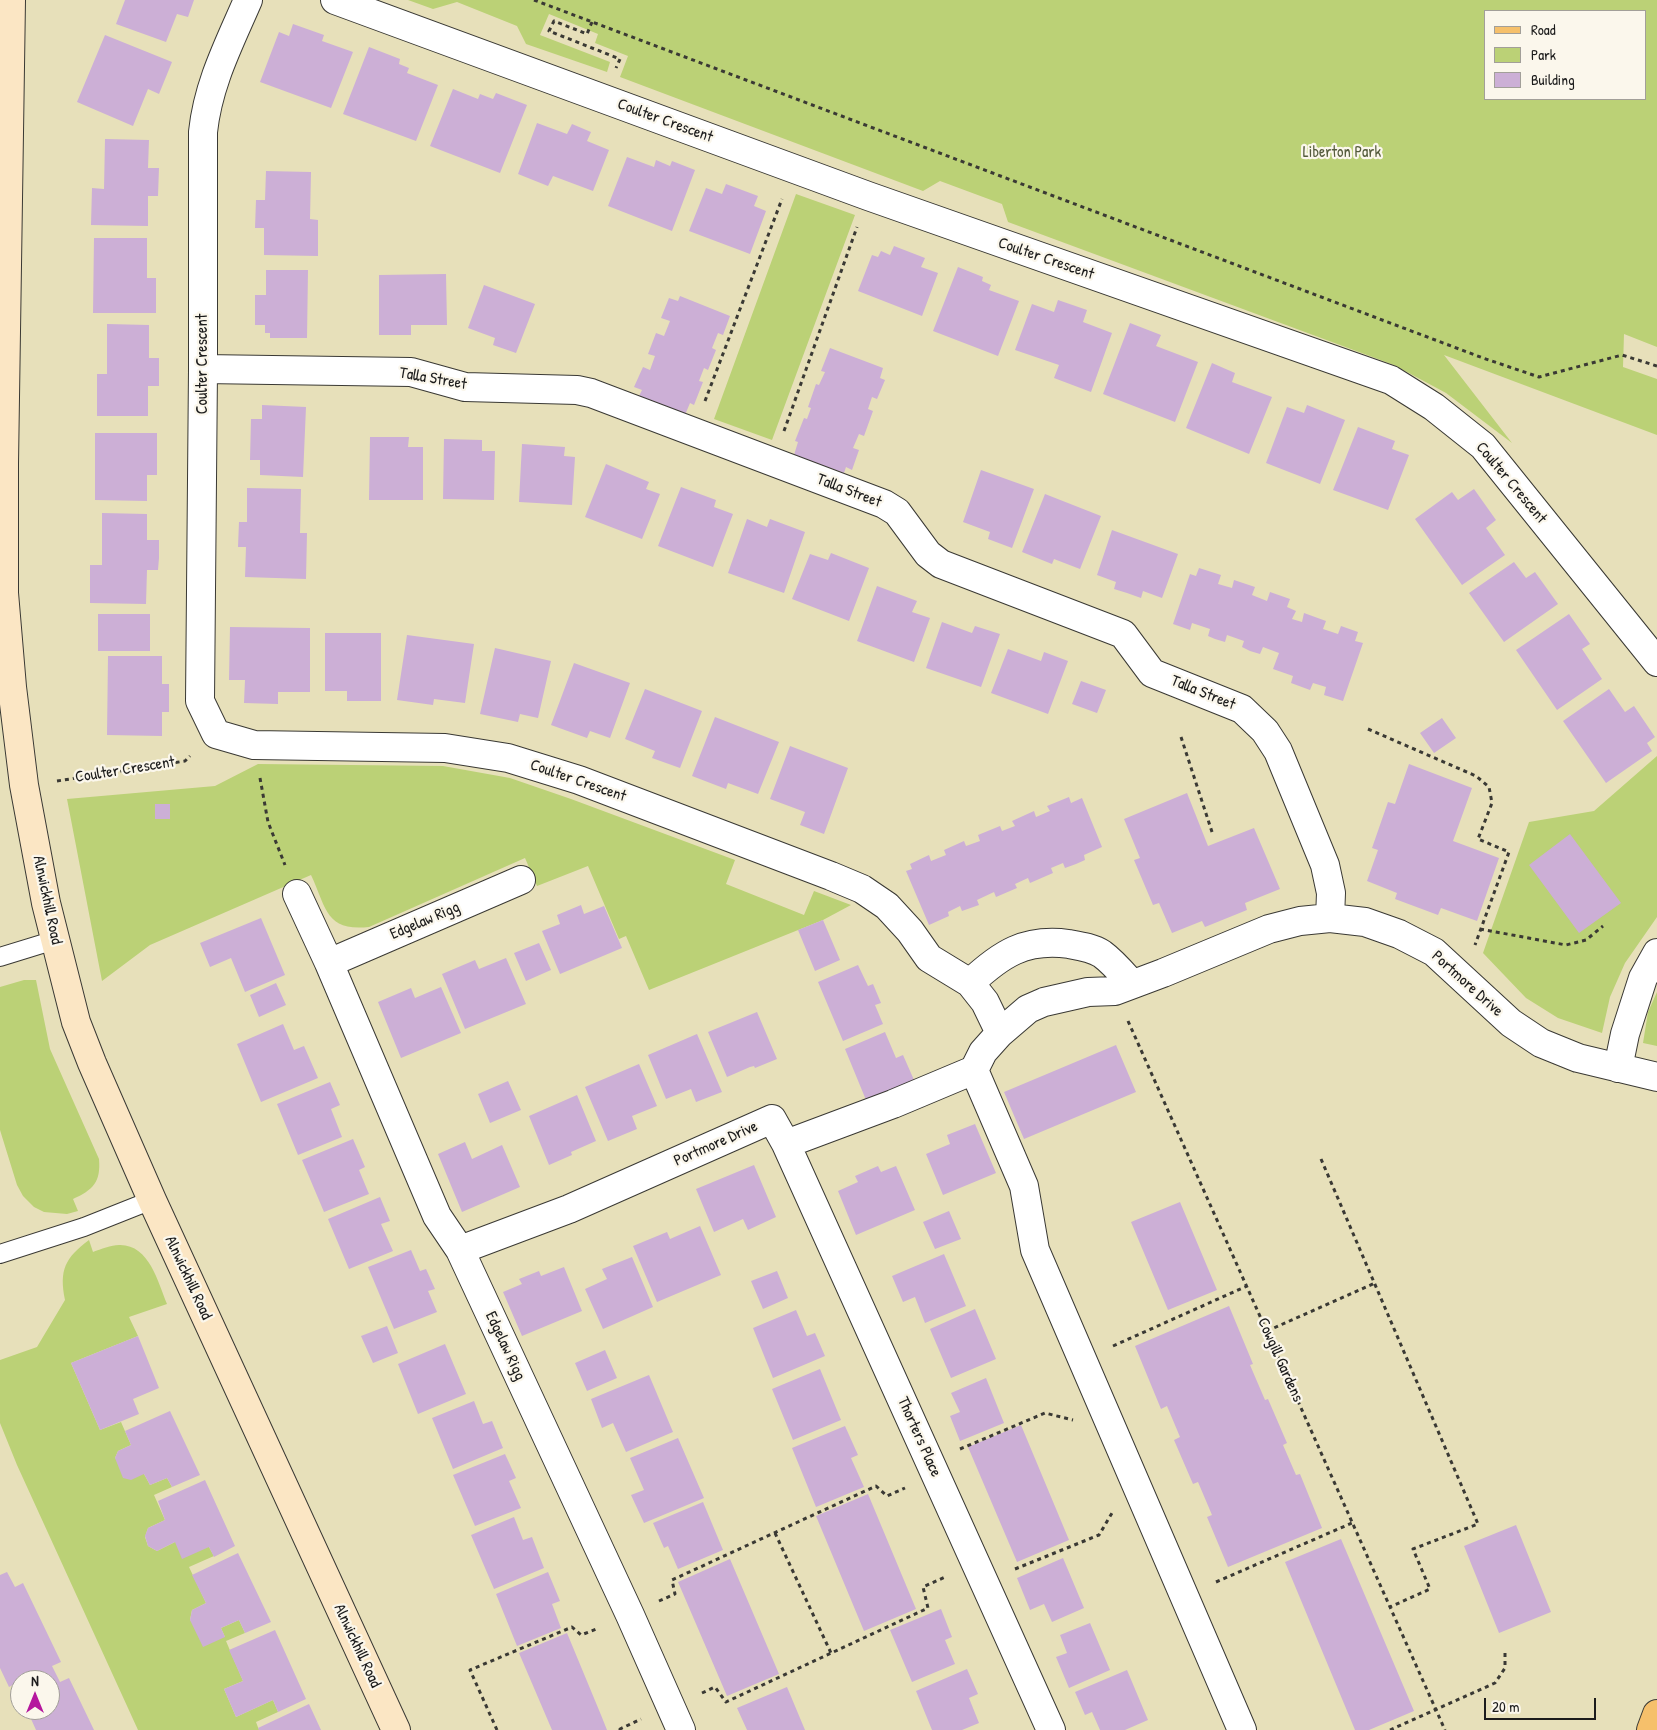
<!DOCTYPE html>
<html>
<head>
<meta charset="utf-8">
<style>
	body { margin:0 }
	#map { position:relative; width:1657px; height:1730px; overflow:hidden; background:#e7e0ba; font-family:"Patrick Hand",sans-serif }
	canvas { display:block }
	.legend { position:absolute; left:1484px; top:10px; width:162px; height:90px; box-sizing:border-box; background:#fbf7ec; border:1px solid #a29f99; margin:0; padding:6px 9px; list-style:none; font-size:15px; color:#1c1c1c }
	.legend li { display:flex; align-items:center; gap:10px; height:25px }
	.legend b { width:25px; border:1px solid #a29f99 }
	.north { position:absolute; left:10px; top:1670px; width:50px; height:50px; box-sizing:border-box; background:#fbf7ec; border:1px solid #a29f99; border-radius:50%; rotate:0deg; font-size:14px; font-weight:700; line-height:20px; text-align:center; color:#1c1c1c }
	.north::after { content:''; display:block; margin:auto; width:18px; height:22px; background:#b5179e; clip-path:polygon(50% 0,100% 100%,50% 72%,0 100%) }
	.scale { position:absolute; left:1484px; top:1698px; width:112px; height:22px; box-sizing:border-box; border:2px solid #1c1c1c; border-top:0; padding-left:6px; font-size:15px; line-height:18px; white-space:nowrap; color:#1c1c1c; -webkit-text-stroke:4px #fbf7ec; paint-order:stroke }
</style>
</head>
<body>
<div id="map">
<canvas width="1657" height="1730"></canvas>
<ul class="legend">
<li><b style="height:6px;background:#f6c06b"></b>Road</li>
<li><b style="height:14px;background:#bbd176"></b>Park</li>
<li><b style="height:14px;background:#ccafd6"></b>Building</li>
</ul>
<div class="north">N</div>
<div class="scale">20 m</div>
</div>
<script>
const g = document.querySelector('canvas').getContext('2d');
g.lineJoin = 'round';
function fillPath(path, color) { g.fillStyle = color; g.fill(path, 'evenodd'); }
function strokePath(path, color, width, dash) { g.strokeStyle = color; g.lineWidth = width; g.lineCap = dash ? 'butt' : 'round'; g.setLineDash(dash || []); g.stroke(path); }
function drawText(font, color, halo, rows, align = 'center') {
  g.font = font + ' "Patrick Hand",sans-serif'; g.lineWidth = 4.5; g.setLineDash([]); g.textBaseline = 'middle'; g.strokeStyle = halo; g.fillStyle = color; for (const [text, x, y, turn = 0] of rows) {
    g.save(); g.translate(x, y); g.rotate((+turn || 0) * Math.PI / 180); g.textAlign = isNaN(turn) ? turn : align; if (halo) g.strokeText(text, 0, 0); g.fillText(text, 0, 0); g.restore();
  }
}
const green = new Path2D(`
	M408,0H1657V347L1624,334L1623,367L1657,379V435L1444,355L1512,443L1446,393L1394,365L1008,222L1002,204L940,181L923,191L620,77L628,56L595,43L598,34L549,14L540,35L610,62L607,72L526,44L517,26L457,2L433,9ZM1486,11H1646V99H1486Z
	M796,194L855,215L772,440L714,419Z
	M1657,756V917L1625,963L1610,997L1602,1033L1558,1018L1526,998L1483,953L1529,822L1594,811Z
	M258,764L443,766L510,778L571,799L735,860L726,884L804,915L814,891L851,905L823,920L649,990L626,936L619,939L588,866L537,886L525,858L369,927C325,932 326,906 311,875L150,945L102,981L67,799L215,786Z
	M24,980H36L50,1049L99,1159C101,1182 93,1190 73,1199L78,1211L67,1214L44,1212L34,1207L23,1196L17,1185L0,1130V987Z
	M1657,992V1046L1643,1043L1648,1012Z
	M89,1240L93,1252C101,1249 111,1245 119,1245C149,1244 158,1282 167,1304L129,1317L138,1336L71,1363L100,1430L121,1422L131,1445L118,1451L115,1458L144,1474L150,1485L167,1478L172,1487L154,1495L165,1520L148,1528L145,1537L148,1546L157,1551L175,1542L209,1547L214,1556L189,1567L206,1603L192,1610L190,1620L225,1637L221,1628L239,1620L245,1633L226,1641L243,1681L224,1689L236,1717L273,1700L278,1712L256,1722L259,1730H138L17,1465L0,1423V1360L37,1347L65,1300C59,1270 65,1258 89,1240Z`);
const building = new Path2D(`
	M125,0H194L188,17L177,14L166,42L116,24Z
	M293,24L324,35L322,41L353,52L331,108L260,82L279,32L289,36Z
	M105,35L172,62L159,94L148,89L133,126L77,102Z
	M369,47L400,59L399,64L409,68L407,73L438,85L416,141L343,114Z
	M453,89L478,99L480,94L493,99L496,93L527,105L500,173L430,146Z
	M537,123L567,134L572,124L591,132L587,141L609,150L593,191L553,176L548,186L518,174Z
	M105,139L149,140L148,168H159L158,196H148V226L91,225L92,188L104,189Z
	M627,157L654,167L656,160L670,166L672,161L695,170L672,231L608,206Z
	M266,171L311,172L310,219L318,220V256L264,255V228H255L256,200H265Z
	M726,184L758,196L754,206L766,211L750,254L689,231L706,188L722,194Z
	M94,238H147V278H156V313H93Z
	M894,246L925,258L921,267L938,273L922,316L858,291L872,255L878,257L881,251L890,255Z
	M958,267L983,277L982,281L991,285L989,290L1019,301L998,356L933,331Z
	M266,270H308L307,338H270V333H265V325H255V295H266Z
	M446,274L447,325H411V335H379V275Z
	M484,285L535,304L516,353L493,345L495,338L468,328Z
	M680,296L730,316L723,335L718,333L712,348L716,350L708,370L704,368L699,381L703,382L694,405L690,403L685,415L639,396L642,390L634,387L643,367L650,370L655,356L648,354L656,333L664,336L670,321L661,318L669,298L678,301Z
	M1058,300L1087,310L1083,322L1112,333L1091,392L1054,378L1059,365L1015,350L1032,304L1054,312Z
	M1130,323L1161,335L1156,346L1198,362L1175,422L1103,394Z
	M107,324L149,325V358H159V386H148V416H97V374H107Z
	M830,348L883,368L880,378L885,380L877,399L872,397L868,409L873,411L864,436L859,434L853,448L859,450L852,470L846,467L844,473L794,455L798,442L795,441L804,418L807,419L811,408L808,407L816,384L819,385L825,372L821,371Z
	M1212,363L1235,373L1232,382L1272,397L1249,454L1186,428Z
	M262,405L306,407L303,477L260,475V460H250L251,419H262Z
	M1307,405L1345,420L1320,484L1266,463L1287,407L1304,413Z
	M1358,427L1395,441L1392,449L1409,455L1388,510L1333,490Z
	M95,433H157V475H147V501L95,500Z
	M370,437H409L408,447H423V500H369Z
	M444,439L482,440V451H495L494,500L443,499Z
	M522,444L565,447L564,456L575,457L572,505L519,502Z
	M606,464L649,482L646,489L660,494L642,539L585,517Z
	M981,470L1034,489L1012,548L988,539L990,532L963,522Z
	M681,487L716,500L714,507L733,514L713,567L658,546Z
	M247,488L301,489L300,533H307L306,579L245,577L246,547H238L239,522H247Z
	M1474,489L1496,520L1486,528L1505,555L1462,585L1415,519L1452,492L1458,500Z
	M1045,494L1101,516L1080,569L1054,559L1052,564L1022,552Z
	M102,513L147,514V540H159V558L158,570H147L146,604L90,603V565H102Z
	M747,519L767,527L770,519L805,532L784,593L728,573Z
	M1112,530L1178,554L1162,598L1143,591L1141,598L1127,593L1114,589L1116,582L1097,575Z
	M831,553L869,568L849,621L792,599L810,554L828,560Z
	M1514,562L1526,578L1535,572L1558,604L1504,642L1469,593Z
	M1199,568L1221,575L1218,584L1232,588L1234,580L1255,587L1252,595L1267,601L1270,592L1290,599L1287,607L1296,611L1292,619L1302,622L1304,613L1326,621L1323,629L1338,634L1341,626L1358,632L1355,641L1363,643L1343,701L1324,695L1326,687L1313,683L1310,690L1291,683L1293,676L1273,669L1279,653L1263,647L1260,654L1250,651L1242,647L1244,641L1227,635L1225,642L1215,639L1208,636L1210,629L1192,623L1190,630L1173,624L1190,574L1196,576Z
	M877,586L917,601L912,612L930,618L914,662L857,641Z
	M98,614H150V651H98Z
	M1569,614L1590,644L1582,649L1602,679L1557,710L1516,650Z
	M942,622L972,633L975,626L1000,634L981,687L926,668Z
	M230,627L310,628V692H278V704L244,703L245,680H229Z
	M325,633H381V701H347V691H325Z
	M407,635L474,644L465,703L434,699L433,705L397,700Z
	M495,648L551,661L538,718L520,714L518,722L480,714Z
	M1008,649L1041,661L1044,652L1068,661L1048,714L991,693Z
	M108,656H162V684H169V712H162V736L107,735Z
	M574,663L630,683L610,738L590,731L587,738L551,725Z
	M1081,681L1106,690L1097,713L1072,704Z
	M645,689L702,711L680,768L652,758L655,751L625,739Z
	M1609,689L1625,712L1634,706L1655,737L1647,743L1652,751L1606,783L1563,721Z
	M715,717L779,742L758,794L728,783L726,789L692,776Z
	M1442,718L1456,738L1434,753L1420,733Z
	M790,746L848,768L824,834L800,825L805,812L770,799Z
	M1409,764L1472,788L1453,841L1499,858L1477,921L1441,908L1438,915L1395,899L1397,893L1367,881L1378,850L1372,848L1388,802L1395,804Z
	M1187,793L1208,846L1254,828L1280,889L1245,903L1247,910L1205,927L1202,921L1172,933L1159,903L1153,905L1134,860L1140,858L1124,819Z
	M1069,797L1071,803L1082,798L1102,847L1084,855L1085,860L1076,864L1065,868L1063,863L1051,868L1053,873L1030,883L1028,878L1015,884L1017,888L996,897L994,892L977,900L979,905L962,911L960,906L948,912L949,916L929,925L906,871L912,869L910,864L929,855L931,861L946,855L944,850L964,841L966,846L980,841L978,835L1000,826L1002,831L1015,826L1012,821L1034,811L1036,817L1050,811L1047,806Z
	M155,804H170V819H155Z
	M1570,834L1621,903L1579,933L1529,865Z
	M581,905L584,914L604,906L622,948L560,974L542,931L560,924L557,915Z
	M261,918L285,975L245,992L231,958L210,967L200,943Z
	M823,920L840,960L815,971L798,930Z
	M539,943L551,970L526,981L514,953Z
	M506,958L526,1004L465,1029L442,974L475,960L479,969Z
	M858,965L868,986L873,984L881,1003L875,1005L883,1024L843,1041L818,982Z
	M276,983L286,1005L259,1017L250,995Z
	M441,987L461,1033L401,1058L378,1002L411,988L415,998Z
	M757,1012L777,1059L755,1068L754,1066L750,1067L727,1077L708,1032Z
	M283,1024L294,1050L304,1046L318,1078L261,1102L237,1044Z
	M885,1032L896,1058L903,1055L914,1080L866,1100L845,1049Z
	M697,1034L722,1092L696,1102L691,1089L666,1099L648,1055Z
	M1116,1045L1136,1092L1024,1139L1004,1092Z
	M639,1064L657,1106L632,1116L637,1129L608,1141L585,1087Z
	M508,1081L521,1110L490,1123L478,1094Z
	M330,1082L340,1105L331,1109L342,1137L298,1155L277,1104Z
	M577,1095L596,1141L571,1152L572,1155L549,1165L529,1116Z
	M975,1124L996,1173L943,1195L926,1154L950,1144L947,1135Z
	M353,1139L365,1167L359,1170L369,1194L324,1212L302,1160Z
	M465,1142L472,1159L502,1145L520,1187L462,1212L438,1154Z
	M754,1165L776,1217L748,1230L743,1219L714,1232L696,1189Z
	M878,1166L881,1172L896,1166L915,1210L856,1235L838,1191L858,1182L855,1176Z
	M380,1197L390,1221L381,1224L393,1251L349,1269L328,1219Z
	M1180,1202L1217,1290L1168,1310L1131,1222Z
	M949,1211L961,1239L935,1249L923,1222Z
	M700,1226L721,1275L657,1302L633,1246L667,1232L670,1239Z
	M411,1250L420,1271L426,1269L435,1289L428,1291L437,1312L394,1329L368,1267Z
	M944,1254L966,1306L925,1323L915,1297L903,1302L892,1276Z
	M632,1257L653,1307L603,1329L585,1289L607,1279L602,1269Z
	M564,1267L582,1311L522,1336L503,1292L522,1284L519,1279L539,1271L541,1276Z
	M777,1271L788,1298L763,1309L751,1281Z
	M1229,1306L1253,1364L1250,1365L1265,1400L1268,1399L1287,1443L1283,1445L1296,1475L1300,1474L1322,1528L1228,1567L1207,1517L1212,1515L1198,1482L1193,1484L1174,1440L1180,1437L1167,1406L1161,1409L1135,1346Z
	M975,1309L996,1359L951,1378L930,1329Z
	M796,1310L807,1336L815,1333L825,1356L773,1378L753,1328Z
	M387,1326L398,1353L373,1363L361,1336Z
	M138,1336L159,1388L133,1399L139,1414L100,1430L71,1363Z
	M445,1344L466,1394L418,1414L398,1364Z
	M605,1350L617,1378L587,1391L575,1363Z
	M820,1369L841,1420L793,1440L772,1389Z
	M649,1375L673,1432L626,1452L613,1423L602,1428L591,1399Z
	M986,1378L1004,1423L960,1441L950,1416L960,1412L951,1393Z
	M474,1401L483,1424L492,1421L503,1448L453,1469L432,1418Z
	M170,1411L200,1475L172,1487L167,1478L150,1485L144,1474L131,1480L123,1478L115,1458L118,1451L131,1445L125,1431Z
	M1021,1425L1069,1540L1017,1562L968,1447Z
	M845,1426L858,1455L851,1458L864,1487L816,1507L792,1448Z
	M678,1438L704,1498L644,1523L631,1495L644,1490L630,1458Z
	M505,1454L516,1478L509,1481L521,1508L475,1526L453,1475Z
	M205,1480L235,1546L214,1557L209,1547L182,1559L175,1542L157,1551L148,1546L145,1536L148,1528L165,1520L158,1501Z
	M868,1494L916,1609L864,1631L816,1516Z
	M703,1502L723,1550L678,1569L668,1546L664,1548L653,1523Z
	M514,1517L523,1540L532,1537L544,1568L494,1589L471,1535Z
	M1516,1525L1551,1612L1499,1633L1464,1546Z
	M1341,1539L1414,1711L1369,1730H1355L1285,1562Z
	M238,1553L271,1622L245,1633L239,1620L221,1628L225,1637L203,1647L190,1620L192,1610L206,1603L192,1575Z
	M1063,1558L1084,1608L1052,1622L1044,1604L1030,1610L1017,1578Z
	M730,1559L779,1674L727,1696L678,1582Z
	M7,1572L15,1587L23,1583L61,1662L52,1666L60,1682L69,1678L94,1730H36L27,1710H50V1680H20V1690L16,1683L9,1687L0,1668V1575Z
	M548,1572L560,1601L552,1604L561,1628L517,1646L496,1594Z
	M941,1609L952,1637L945,1640L955,1664L912,1682L890,1630Z
	M1090,1623L1110,1670L1069,1688L1056,1657L1067,1653L1060,1635Z
	M275,1630L306,1699L278,1712L273,1700L236,1717L224,1689L243,1681L229,1650Z
	M567,1633L601,1715L607,1730H552L519,1653Z
	M967,1669L978,1694L969,1698L979,1723L962,1730H932L916,1691Z
	M1127,1670L1148,1720L1125,1730H1100L1092,1712L1085,1715L1075,1692Z
	M787,1687L805,1730H747L737,1708Z
	M309,1704L321,1730H259L258,1728Z`);
const path = new Path2D(`
	M534,0L1483,358L1539,377L1622,355L1657,366
	M592,22L587,34L554,21L549,31L620,59L616,68
	M705,401L782,199
	M784,431L857,227
	M1368,729L1476,776L1489,787L1492,803L1478,839L1509,852L1475,945
	M1181,737L1213,835
	M260,778L268,822L285,865
	M57,781L185,761L190,756
	M1480,929L1566,945L1586,940L1603,926
	M1128,1021L1445,1730
	M1321,1159L1478,1524L1413,1549L1430,1589L1390,1607
	M1267,1331L1375,1283
	M1113,1346L1247,1286
	M960,1449L1045,1413L1073,1420
	M775,1533L831,1653
	M1015,1569L1099,1535L1112,1513
	M1216,1582L1352,1523
	M659,1601L675,1594L672,1580L876,1486L887,1496L905,1488
	M702,1693L715,1687L726,1702L928,1608L923,1587L945,1577
	M497,1730L470,1670L572,1627L581,1635L599,1628
	M620,1730V1729L641,1719
	M1390,1730L1495,1683L1505,1668V1650`);
const lane = new Path2D(`
	M0,957L55,940
	M0,1254L84,1227L152,1200`);
const street = new Path2D(`
	M248,0C229,44 208,84 203,132V369L200,701L216,734L254,745L445,748L508,758L579,780L831,876L862,889L887,906L910,931L929,958L970,983L985,1002L1000,1033
	M335,0L868,196L1391,380L1434,407L1483,446L1657,662
	M203,369L411,372L465,387L577,390L591,393L884,504L897,512L928,554L941,564L1123,634L1152,673L1242,709L1265,731L1278,751L1325,865L1331,893L1330,918
	M297,894L329,963L437,1216L460,1250L630,1615L681,1730
	M329,963L521,880
	M970,983C1001,954 1025,938 1069,944C1080,946 1093,948 1102,954C1113,962 1123,974 1132,984
	M1618,1068L1625,1034L1643,978L1657,953
	M974,1070L1024,1186L1035,1250L1242,1730
	M786,1144L1051,1730
	M460,1250L569,1209L772,1119L786,1144L893,1104L974,1070L983,1052L1000,1033L1028,1009L1044,1002L1088,992L1115,991L1163,973L1269,929L1300,921L1330,918L1365,922L1399,934L1434,952L1511,1023L1541,1043L1578,1058L1657,1077`);
const secondary = new Path2D(`
	M11,0L4,463V593L12,687L24,785L46,903L76,1022L92,1063L152,1200L396,1730`);
const primary = new Path2D(`
	M1651,1730L1657,1714`);
const streetNames = [
	["Coulter Crescent",665,121,20],
	["Coulter Crescent",1046,259,19],
	["Coulter Crescent",203,364,-90],
	["Talla Street",433,379,10],
	["Coulter Crescent",1511,483,50],
	["Talla Street",849,491,21],
	["Talla Street",1203,693,22],
	["Coulter Crescent",125,770,-9],
	["Coulter Crescent",578,781,19],
	["Alnwickhill Road",47,900,78],
	["Edgelaw Rigg",425,921,-23],
	["Portmore Drive",1467,984,42],
	["Portmore Drive",716,1144,-24],
	["Alnwickhill Road",188,1278,65],
	["Edgelaw Rigg",505,1346,65],
	["Cowgill Gardens",1280,1360,66],
	["Thorters Place",919,1437,66],
	["Alnwickhill Road",357,1646,65]
];
const parkNames = [
	["Liberton Park",1342,153]
];
fillPath(green, '#bbd176');
fillPath(building, '#ccafd6');
strokePath(lane, '#3a3934', 20);
strokePath(street, '#3a3934', 30);
strokePath(secondary, '#3a3934', 30);
strokePath(primary, '#3a3934', 30);
strokePath(path, '#3a3934', 3, [4, 4]);
strokePath(lane, '#fff', 18);
strokePath(street, '#fff', 28);
strokePath(secondary, '#fbe6c4', 28);
strokePath(primary, '#f6c06b', 28);
drawText('16px', '#1c1c1c', '#fbf7ec', streetNames);
drawText('16px', '#545b3c', '#fbf7ec', parkNames);
</script>
</body>
</html>
